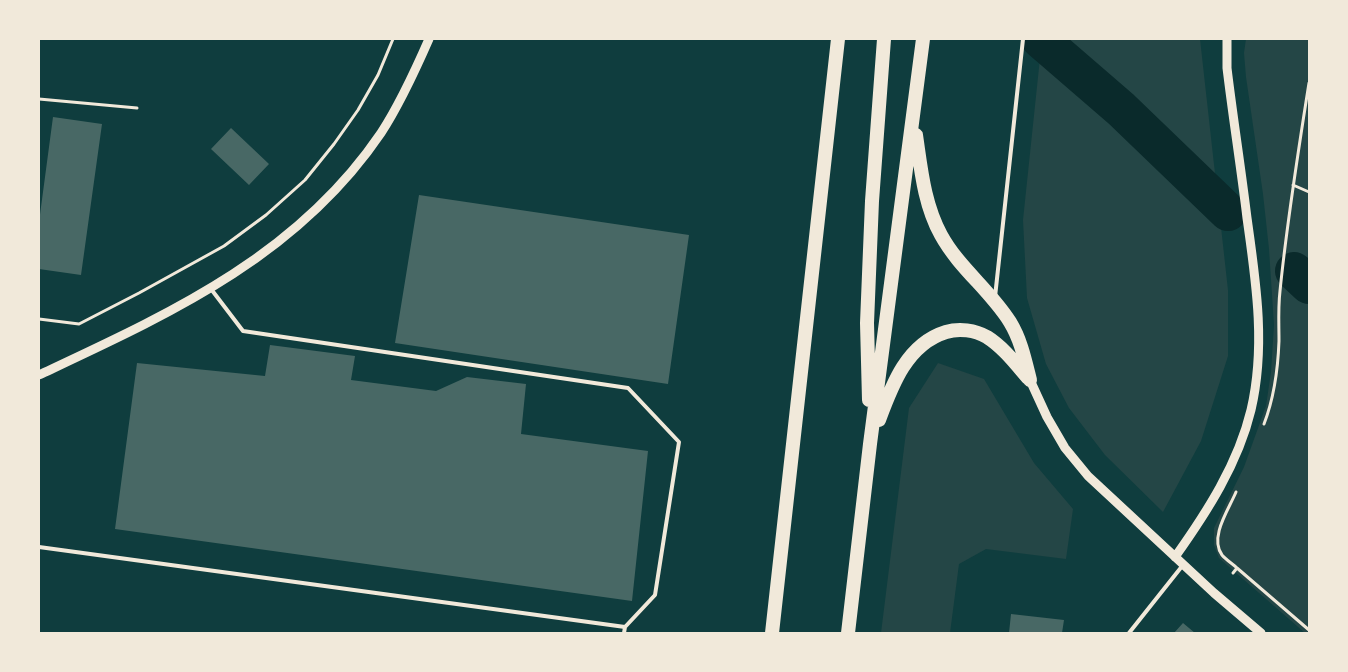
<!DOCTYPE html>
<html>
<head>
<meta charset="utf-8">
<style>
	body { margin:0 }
	#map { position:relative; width:1348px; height:672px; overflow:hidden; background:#0f3d3e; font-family:Raleway,sans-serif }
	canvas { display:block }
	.frame { position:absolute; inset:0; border:40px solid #f1e9da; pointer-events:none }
</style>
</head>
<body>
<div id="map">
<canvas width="1348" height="672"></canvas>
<div class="frame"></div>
</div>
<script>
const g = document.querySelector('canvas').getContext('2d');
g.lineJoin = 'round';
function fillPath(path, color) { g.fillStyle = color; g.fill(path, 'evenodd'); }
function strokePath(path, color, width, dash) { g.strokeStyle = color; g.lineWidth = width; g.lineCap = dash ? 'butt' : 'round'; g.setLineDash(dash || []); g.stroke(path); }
const green = new Path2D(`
	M1042,39H1200L1228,290V356L1201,441L1163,512L1105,455L1069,408L1046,364L1027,298L1023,220Z
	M1246,39H1309V633H1305L1219,558L1214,545V528L1244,467L1266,406L1271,372L1274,325L1269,249L1263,194L1246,77L1244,53Z
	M938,363L984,379L1034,463L1073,509L1066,559L986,549L959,564L950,633H881L909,408Z`);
const river = new Path2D(`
	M1040,39L1121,109L1228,212
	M1294,271L1309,285`);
const building = new Path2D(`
	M53,117L102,124L81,275L39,269V222Z
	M231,128L269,164L249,185L211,149Z
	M419,195L689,235L668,384L395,343Z
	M270,345L355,356L351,380L436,391L467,377L526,384L521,434L648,451L632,601L115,529L137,363L265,376Z
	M1011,614L1064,620L1062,633H1009Z
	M1183,623L1195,633H1174Z`);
const path = new Path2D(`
	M39,99L137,108
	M1293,185L1309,192
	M39,319L79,324L139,293L224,246L266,215L305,180L334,144L358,110L378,75L393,39
	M1264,424C1274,398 1278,368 1279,341C1279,324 1278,308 1280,291C1287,221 1298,152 1309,83
	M1237,568L1309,630
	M1233,573L1237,568C1233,564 1226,560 1222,555C1209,537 1229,509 1236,492`);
const service = new Path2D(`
	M211,289L243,331L628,388L679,442L655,595L625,627L624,633
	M995,297L1023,39
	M39,547L625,627
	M1129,633L1183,565`);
const tertiary = new Path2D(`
	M39,375C169,314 297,257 381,133C400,104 415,71 429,39
	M1030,380L1047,417L1065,448L1088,476L1214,593L1261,633
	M1175,557C1207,512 1238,464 1251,410C1266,346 1256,282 1247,218C1241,168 1233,118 1227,68V39`);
const trunk = new Path2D(`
	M916,135C921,169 924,204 941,235C959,268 990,290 1010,322C1021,340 1025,360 1030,380
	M869,400L867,323L872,201L884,39
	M879,420C892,385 907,344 946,332C959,328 975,330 987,337C1003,347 1016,364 1028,378
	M772,633L838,39
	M848,633L870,444L923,39`);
fillPath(green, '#244646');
strokePath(river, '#0a2a2b', 38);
fillPath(building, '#486865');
strokePath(path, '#f1e9da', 3);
strokePath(service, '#f1e9da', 4);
strokePath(tertiary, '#f1e9da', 9);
strokePath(trunk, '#f1e9da', 14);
</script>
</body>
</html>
